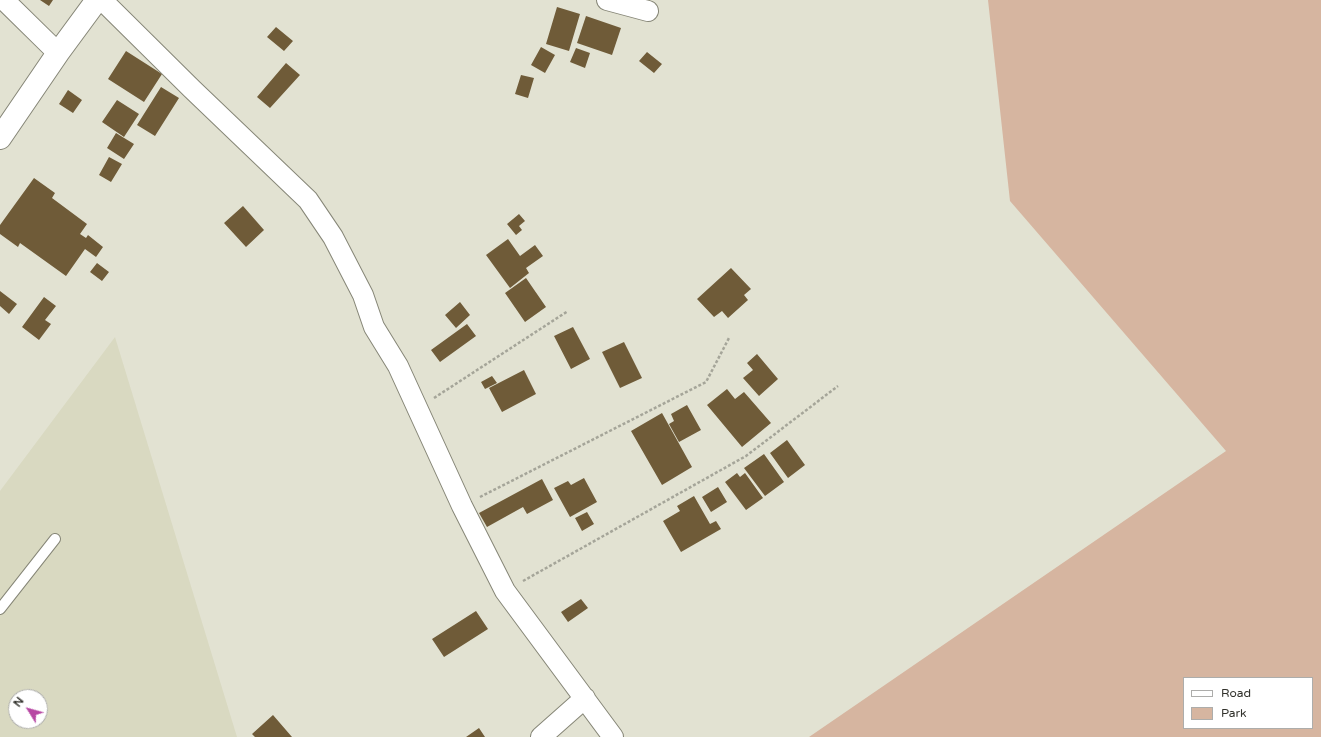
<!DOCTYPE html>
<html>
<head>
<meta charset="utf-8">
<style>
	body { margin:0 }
	#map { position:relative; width:1321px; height:737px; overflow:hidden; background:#e2e2d2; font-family:"Varela Round",sans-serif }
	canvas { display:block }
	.legend { position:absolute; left:1183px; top:677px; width:130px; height:52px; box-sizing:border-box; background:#fff; border:1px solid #adadab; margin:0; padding:5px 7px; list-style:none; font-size:12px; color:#32322c }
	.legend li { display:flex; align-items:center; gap:8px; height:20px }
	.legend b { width:20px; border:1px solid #adadab }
	.north { position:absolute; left:8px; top:689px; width:40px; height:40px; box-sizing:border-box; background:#fff; border:1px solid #adadab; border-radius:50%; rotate:307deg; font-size:11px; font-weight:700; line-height:16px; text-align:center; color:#32322c }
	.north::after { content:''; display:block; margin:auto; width:14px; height:18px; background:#b747a3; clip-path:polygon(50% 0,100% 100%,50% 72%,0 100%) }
</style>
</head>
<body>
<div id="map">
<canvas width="1321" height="737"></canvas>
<ul class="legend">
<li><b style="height:5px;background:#fff"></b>Road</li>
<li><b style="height:11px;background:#d6b5a0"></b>Park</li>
</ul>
<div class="north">N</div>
</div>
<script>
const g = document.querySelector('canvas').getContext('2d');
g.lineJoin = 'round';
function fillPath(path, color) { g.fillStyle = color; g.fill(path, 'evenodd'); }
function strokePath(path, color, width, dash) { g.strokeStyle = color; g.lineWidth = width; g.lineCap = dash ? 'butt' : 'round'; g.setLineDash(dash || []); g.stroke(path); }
const built = new Path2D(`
	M115,337L237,737H0V491ZM16,697H40V721H16Z`);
const green = new Path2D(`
	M988,0H1321V737H809L1226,451L1010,201ZM1184,678H1312V728H1184Z`);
const building = new Path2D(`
	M40,0H53L49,6Z
	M557,7L580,14L569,51L546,44Z
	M586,16L621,28L612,55L577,43Z
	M276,27L293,41L284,51L267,37Z
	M541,47L555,55L545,73L531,65Z
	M576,48L590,53L585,68L570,62Z
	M126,51L162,74L144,102L108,79Z
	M647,52L662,64L654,73L639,61Z
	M286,63L300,75L270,108L257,97Z
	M521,75L534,78L528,98L515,94Z
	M161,87L179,98L155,136L137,125Z
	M68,90L82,100L73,113L59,104Z
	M117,100L139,114L124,137L102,122Z
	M116,133L134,144L124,159L107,148Z
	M109,157L122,164L111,182L99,175Z
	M34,178L55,193L52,198L87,224L80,234L86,238L88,235L103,247L96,257L85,249L66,276L20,243L18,247L0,234V225Z
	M243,206L264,230L246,247L224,223Z
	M519,214L525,221L519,226L522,230L516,235L507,224Z
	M508,239L520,256L535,245L543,256L526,268L529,273L510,288L486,255Z
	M97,263L109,272L102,281L90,272Z
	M731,268L751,289L744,295L748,300L728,318L722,311L714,317L697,299Z
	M526,278L546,307L525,322L505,293Z
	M0,291L17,304L9,314L0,306Z
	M44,297L56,306L45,320L51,324L39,340L22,327Z
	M460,302L470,315L456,328L445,315Z
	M467,324L476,336L440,362L431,350Z
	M573,327L590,359L571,369L554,336Z
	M624,342L642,378L620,388L602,352Z
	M757,354L778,379L759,396L743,378L753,370L747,363Z
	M524,370L536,394L502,412L489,388Z
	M492,376L497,383L485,389L481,382Z
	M727,389L735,399L744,392L771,423L742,447L707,405Z
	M687,405L701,430L679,442L669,424L674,421L671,414Z
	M662,413L692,467L662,485L631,431Z
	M787,440L805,465L788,478L770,453Z
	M764,454L784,482L765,496L744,468Z
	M737,473L740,477L745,473L763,498L746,510L725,482Z
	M584,478L597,502L570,517L554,488L568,481L571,485Z
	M542,479L553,500L527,514L523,507L487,527L479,513Z
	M718,487L727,502L711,512L702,497Z
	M694,496L710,524L716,521L721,529L681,552L663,521L680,511L677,506Z
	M587,512L594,524L582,531L575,518Z
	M581,599L588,608L568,622L561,612Z
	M476,611L488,629L444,657L432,639Z
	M273,715L292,737H255L252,734Z
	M479,728L485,737H466Z`);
const path = new Path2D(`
	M434,398L568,311
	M480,497L706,382L729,338
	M523,581L746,456L838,386`);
const service = new Path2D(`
	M0,609L55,539`);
const minor = new Path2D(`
	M4,0L58,53
	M102,0L192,89L308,200L333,237L363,295L374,327L398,366L462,506L505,591L613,737
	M607,0L648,11
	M541,737L585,698`);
const secondary = new Path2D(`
	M0,138L58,53L97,0`);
fillPath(built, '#d9d9c1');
fillPath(green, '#d6b5a0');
fillPath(building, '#6f5b38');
strokePath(service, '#868677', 12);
strokePath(minor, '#868677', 22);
strokePath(secondary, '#868677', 24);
strokePath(path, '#a5a599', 2.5, [3, 2]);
strokePath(service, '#fff', 10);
strokePath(minor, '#fff', 20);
strokePath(secondary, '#fff', 22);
</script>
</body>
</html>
